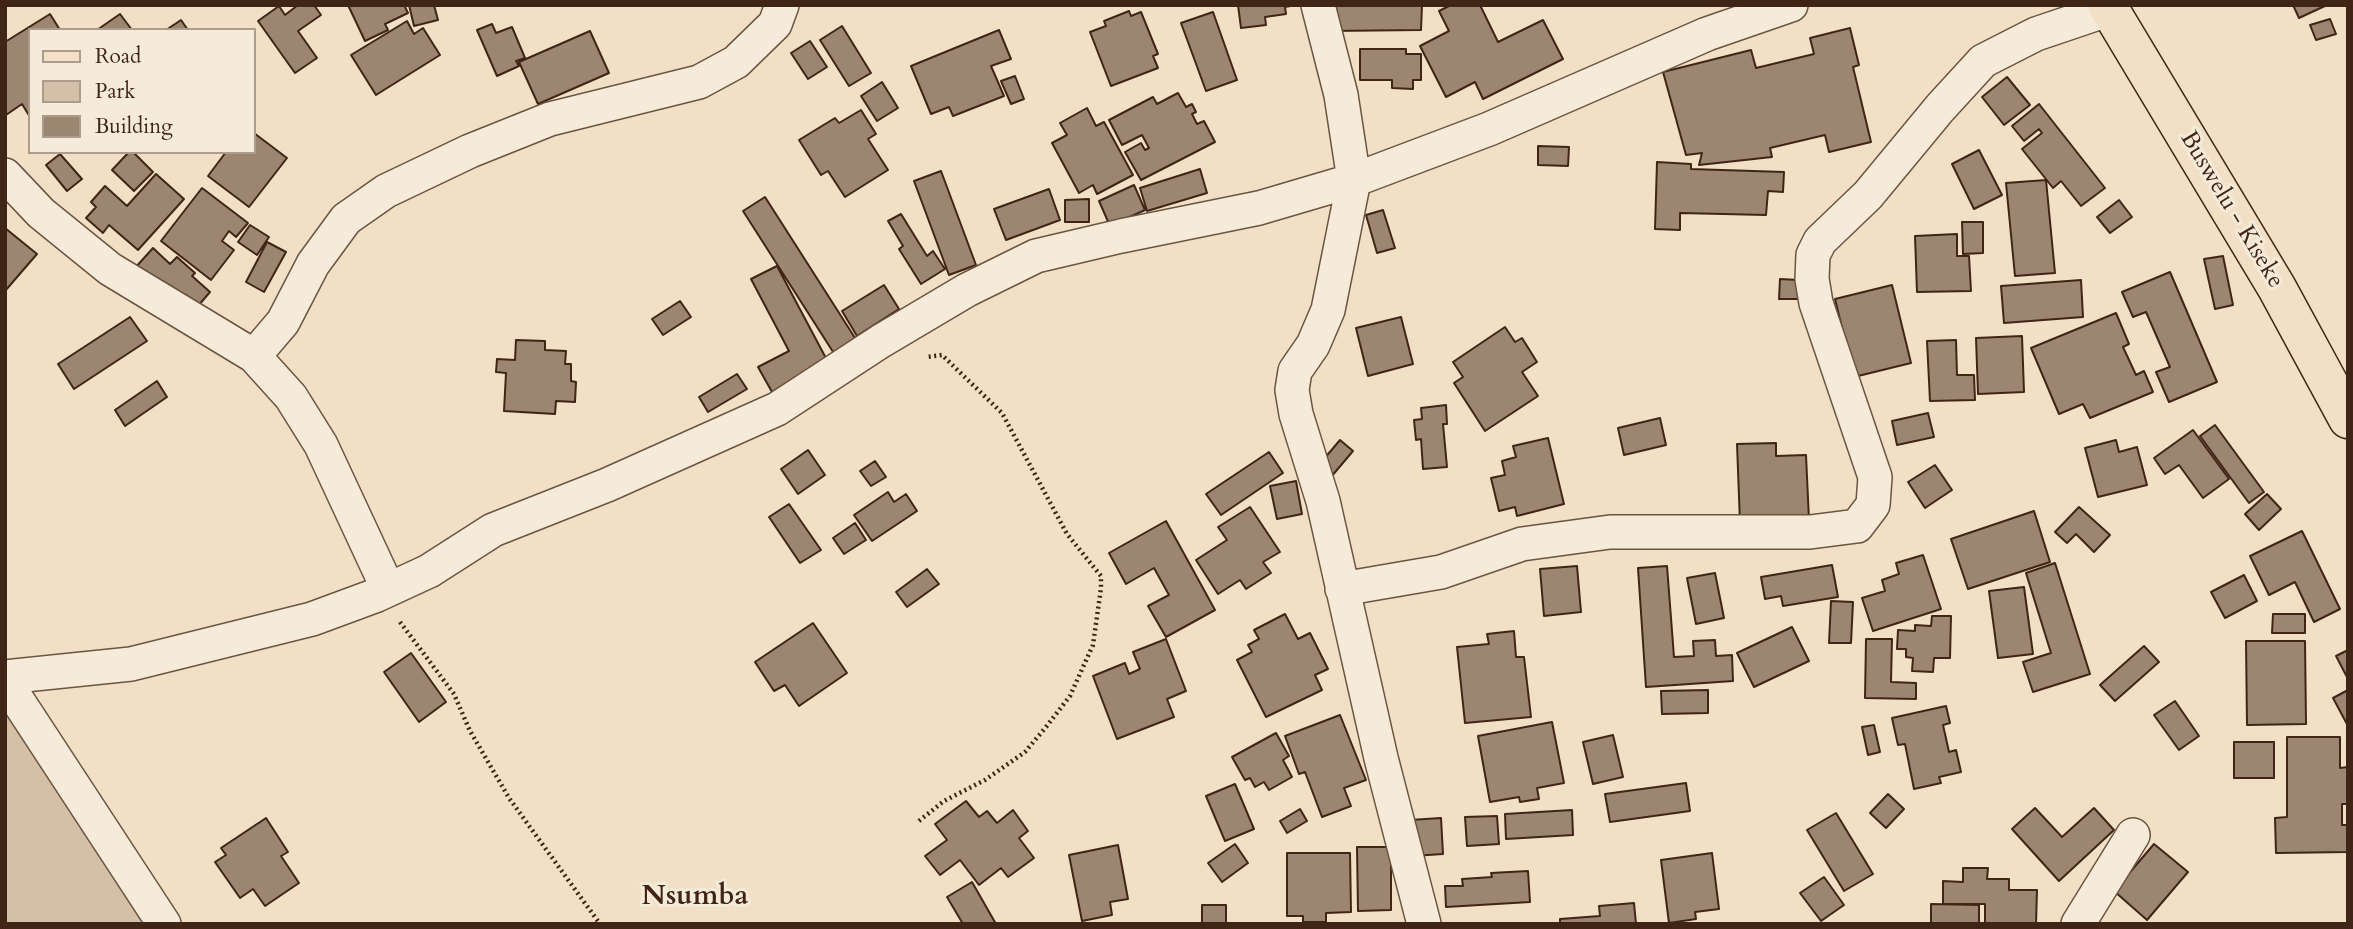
<!DOCTYPE html>
<html>
<head>
<meta charset="utf-8">
<style>
	body { margin:0 }
	#map { position:relative; width:2353px; height:929px; overflow:hidden; background:#f1e0c5; font-family:Cardo,serif }
	canvas { display:block }
	.frame { position:absolute; inset:0; border:7px solid #402517; pointer-events:none }
	.legend { position:absolute; left:28px; top:28px; width:228px; height:126px; box-sizing:border-box; background:#f6ebd9; border:2px solid #ad9c8b; margin:0; padding:9px 12px; list-style:none; font-size:21px; color:#402517 }
	.legend li { display:flex; align-items:center; gap:14px; height:35px }
	.legend b { width:35px; border:2px solid #ad9c8b }
</style>
</head>
<body>
<div id="map">
<canvas width="2353" height="929"></canvas>
<div class="frame"></div>
<ul class="legend">
<li><b style="height:9px;background:#f1e0c5"></b>Road</li>
<li><b style="height:19px;background:#d3c0a7"></b>Park</li>
<li><b style="height:19px;background:#9c8671"></b>Building</li>
</ul>
</div>
<script>
const g = document.querySelector('canvas').getContext('2d');
g.lineJoin = 'round';
function fillPath(path, color) { g.fillStyle = color; g.fill(path, 'evenodd'); }
function strokePath(path, color, width, dash) { g.strokeStyle = color; g.lineWidth = width; g.lineCap = dash ? 'butt' : 'round'; g.setLineDash(dash || []); g.stroke(path); }
function drawText(font, color, halo, rows, align = 'center') {
  g.font = font + ' Cardo,serif'; g.lineWidth = 6; g.setLineDash([]); g.textBaseline = 'middle'; g.strokeStyle = halo; g.fillStyle = color; for (const [text, x, y, turn = 0] of rows) {
    g.save(); g.translate(x, y); g.rotate((+turn || 0) * Math.PI / 180); g.textAlign = isNaN(turn) ? turn : align; if (halo) g.strokeText(text, 0, 0); g.fillText(text, 0, 0); g.restore();
  }
}
const green = new Path2D(`
	M5,677L155,924H5Z`);
const building = new Path2D(`
	M298,5H314L321,15L298,31L317,58L295,73L258,21L279,6L285,15Z
	M348,5H404L408,13L385,24L388,30L365,41Z
	M409,5H434L438,20L414,26Z
	M1238,5H1296L1285,7L1286,14L1265,17L1266,25L1241,28Z
	M1328,5H1422L1421,30L1328,31Z
	M1451,5H1480L1498,42L1543,20L1563,59L1483,99L1475,82L1446,97L1420,46L1449,31L1439,11Z
	M2293,5H2327L2299,18Z
	M1129,11L1131,16L1141,12L1158,54L1153,56L1158,68L1111,86L1090,32L1106,26L1104,21Z
	M1213,12L1237,80L1206,91L1181,23Z
	M50,14L60,30H30V117L22,104L6,115L5,42Z
	M120,14L132,30H97Z
	M2330,19L2336,34L2316,40L2310,25Z
	M181,20L188,30H166Z
	M407,21L414,34L423,28L440,55L376,95L351,55Z
	M492,24L496,33L512,27L525,58L516,61L519,66L497,76L477,30Z
	M842,26L871,73L849,86L820,40Z
	M1850,28L1859,65L1853,67L1871,142L1829,152L1825,135L1770,148L1772,157L1699,165L1702,153L1686,155L1663,72L1751,50L1756,68L1814,54L1810,38Z
	M999,30L1011,59L991,66L1004,96L953,116L949,107L931,114L911,66Z
	M590,31L609,73L538,104L519,62Z
	M810,41L827,67L808,79L791,53Z
	M1360,49H1406V54H1421V80H1413V89L1392,88V80H1360Z
	M1015,76L1024,99L1011,104L1001,81Z
	M2007,77L2030,105L2004,125L1982,97Z
	M882,82L898,108L877,121L861,96Z
	M1178,93L1186,107L1192,104L1196,112L1192,114L1197,124L1204,121L1215,142L1141,180L1125,152L1141,143L1145,150L1149,148L1142,135L1122,145L1109,120L1153,97L1157,104Z
	M2039,104L2105,188L2081,206L2061,181L2053,188L2022,149L2042,133L2039,129L2024,141L2012,126Z
	M1087,108L1096,126L1104,122L1133,175L1097,194L1093,185L1079,193L1052,143L1067,135L1060,123Z
	M861,110L876,134L868,139L888,170L845,197L828,171L821,175L799,140L835,118L839,123Z
	M254,133L287,158L249,207L208,176L226,152H254Z
	M1538,146L1569,147L1568,166L1538,165Z
	M1979,150L2002,195L1974,209L1952,164Z
	M129,152H133L153,172L134,191L112,170Z
	M60,154L82,179L67,191L46,165Z
	M1657,162L1691,164V169L1784,172L1783,192L1768,191L1766,215L1680,213V230L1655,229Z
	M1200,169L1207,193L1147,211L1140,188Z
	M941,171L976,265L949,275L914,181Z
	M156,174L184,199L138,250L109,225L103,233L86,218L96,207L91,202L105,186L127,206Z
	M2046,180L2055,273L2015,276L2006,183Z
	M1134,185L1145,210L1110,226L1099,201Z
	M202,188L248,223L236,237L229,231L222,241L234,250L211,280L161,241Z
	M1049,189L1060,220L1006,240L994,209Z
	M765,197L857,341L835,355L743,211Z
	M1089,199V222H1065V200Z
	M2119,200L2132,217L2110,233L2097,217Z
	M1383,210L1395,248L1377,253L1366,215Z
	M901,214L927,256L933,251L945,269L921,284L899,249L903,246L888,221Z
	M1962,222H1983V253L1963,254Z
	M250,225L269,237L257,255L238,242Z
	M5,228L37,254L5,291Z
	M1957,234V256H1969L1971,291L1917,292L1915,236Z
	M267,242L286,252L264,292L246,282Z
	M153,248L170,264L177,257L195,273L192,276L210,292L198,306L186,295L177,305L135,268Z
	M2223,256L2233,305L2215,309L2204,259Z
	M777,266L828,362L772,392L758,367L789,351L751,279Z
	M2170,272L2217,382L2169,402L2156,372L2170,367L2146,312L2133,317L2122,292Z
	M1780,279L1798,280V299H1779Z
	M2081,280L2083,317L2004,323L2001,286Z
	M884,285L899,309L857,336L842,311Z
	M1892,285L1911,363L1854,377L1835,299Z
	M680,301L691,317L663,335L652,319Z
	M2116,313L2129,344L2123,347L2136,375L2144,371L2153,392L2090,418L2083,404L2059,414L2031,348Z
	M130,317L147,341L74,389L58,364Z
	M1401,317L1413,364L1368,376L1356,328Z
	M1505,327L1515,342L1522,338L1537,362L1522,372L1538,396L1485,431L1454,383L1463,377L1453,362Z
	M2022,336L2024,392L1978,394L1976,338Z
	M516,340L545,341V350L566,351L565,364H571V381L576,382L575,402L556,401L555,414L504,411L506,373L496,372L497,359L515,360Z
	M1956,340L1957,375H1974L1975,400L1930,401L1927,341Z
	M737,374L747,389L708,412L699,397Z
	M157,381L167,397L125,426L115,410Z
	M1446,405L1447,424H1443L1447,467L1423,469L1421,439L1416,440L1414,420L1422,419L1421,408Z
	M1928,413L1934,437L1897,445L1892,421Z
	M1660,418L1666,445L1624,455L1618,428Z
	M2215,425L2264,492L2249,503L2200,436Z
	M2193,430L2229,479L2203,498L2179,465L2165,474L2154,458Z
	M1548,438L1564,504L1517,516L1515,507L1499,511L1491,478L1505,475L1502,461L1516,457L1513,446Z
	M1340,440L1353,451L1331,477L1318,466Z
	M2116,440L2119,452L2137,447L2147,485L2098,497L2085,448Z
	M1776,443V456L1806,455L1809,520L1740,523L1737,444Z
	M808,450L825,475L798,494L781,469Z
	M1269,452L1283,473L1221,515L1206,494Z
	M875,461L886,477L871,486L860,471Z
	M1935,465L1952,490L1925,508L1908,482Z
	M1296,481L1302,514L1277,519L1270,486Z
	M888,492L894,502L906,494L917,511L872,541L854,515Z
	M2267,494L2281,509L2259,530L2245,514Z
	M789,504L821,550L800,563L769,517Z
	M1250,507L1280,552L1263,562L1271,573L1246,589L1240,580L1218,594L1196,560L1227,540L1218,527Z
	M2079,507L2110,535L2094,552L2076,534L2067,543L2055,532Z
	M2034,511L2050,562L1968,589L1951,539Z
	M1166,521L1215,610L1166,637L1148,606L1169,595L1154,568L1126,584L1109,553Z
	M855,523L866,540L844,554L833,538Z
	M2302,531L2340,609L2314,622L2295,582L2269,595L2250,556Z
	M1923,555L1941,609L1873,631L1862,598L1885,591L1882,580L1899,574L1896,563Z
	M2055,563L2090,674L2033,692L2023,662L2051,653L2026,573Z
	M1832,565L1838,597L1783,606L1781,596L1765,599L1761,577Z
	M1577,566L1581,612L1544,616L1540,569Z
	M1667,566L1674,657L1694,656L1693,641L1715,640L1716,656L1732,655L1733,681L1646,687L1638,568Z
	M927,569L939,584L907,607L896,592Z
	M1715,573L1724,618L1696,624L1687,578Z
	M2244,575L2257,601L2225,618L2211,592Z
	M2024,587L2033,654L1998,658L1989,591Z
	M1831,601L1853,602L1851,643H1829Z
	M1285,614L1298,639L1310,633L1328,669L1315,675L1322,690L1266,717L1237,660L1252,652L1248,645L1259,639L1254,630Z
	M2273,614H2305V633H2272Z
	M1932,616H1951L1950,658H1934L1933,672L1912,671L1913,658L1906,657V649H1897L1898,630L1915,631V625L1931,626Z
	M813,623L847,673L799,706L785,685L774,691L755,662Z
	M1792,627L1809,661L1754,687L1737,653Z
	M1514,631L1516,657H1524L1531,717L1465,723L1457,647L1489,644L1487,634Z
	M1166,639L1186,691L1167,699L1174,717L1117,739L1093,676L1125,663L1129,674L1140,669L1133,652Z
	M1866,639H1892L1891,682L1916,683V699L1865,698Z
	M2246,641H2305L2306,724L2247,725Z
	M2144,646L2159,662L2115,701L2100,685Z
	M2348,650V679L2336,656Z
	M411,653L446,702L419,722L384,672Z
	M1708,690V713L1662,714L1661,691Z
	M2348,690V726L2333,698Z
	M2175,701L2199,736L2179,750L2154,715Z
	M1946,706L1950,723L1943,725L1949,752L1956,750L1961,772L1939,777L1941,783L1914,789L1905,744L1898,745L1892,718Z
	M1340,715L1366,780L1344,788L1351,806L1322,817L1305,772L1299,774L1285,736Z
	M1552,722L1564,783L1537,788L1539,799L1520,802L1519,797L1490,802L1478,736Z
	M1874,725L1880,752L1868,755L1862,727Z
	M1276,733L1289,756L1283,760L1292,777L1269,790L1264,782L1255,787L1250,778L1245,780L1232,757Z
	M1613,735L1623,777L1593,784L1583,742Z
	M2287,737H2340V768L2348,767V804H2342V825H2348V852L2276,853L2275,818L2287,817Z
	M2234,742H2274V778H2234Z
	M1686,783L1690,811L1610,822L1605,794Z
	M1235,784L1254,829L1225,841L1206,796Z
	M1888,794L1904,809L1886,828L1870,813Z
	M966,801L979,817L987,811L997,823L1013,810L1028,831L1019,838L1034,858L1008,877L1001,868L979,885L960,860L940,875L925,856L947,840L935,824Z
	M2035,808L2062,837L2094,808L2114,830L2059,881L2012,829Z
	M1300,809L1307,821L1287,833L1280,821Z
	M1572,810L1573,835L1506,839L1505,814Z
	M1836,813L1873,874L1844,891L1807,830Z
	M1497,816L1499,844L1467,846L1465,817Z
	M266,818L288,852L281,856L299,883L265,906L253,889L240,898L215,862L226,855L221,848Z
	M1441,818L1443,854L1412,856L1410,820Z
	M1235,844L1248,863L1222,882L1208,863Z
	M2154,844L2188,872L2147,920L2114,891Z
	M1118,845L1128,899L1110,902L1112,915L1082,921L1069,855Z
	M1357,847H1391V910L1358,911Z
	M1287,853H1350L1351,912L1326,913V922H1303V916H1287Z
	M1712,853L1719,909L1695,912L1696,919L1669,923L1661,860Z
	M1963,868H1988L1987,879H2009V890H2037L2036,924H1985V904H1943V881L1963,882Z
	M1528,871L1530,902L1446,907L1445,886H1463L1462,879L1492,877L1491,873Z
	M1824,877L1844,905L1821,921L1800,893Z
	M972,882L996,924H963L947,897Z
	M1634,903L1636,924H1560V919L1600,916L1599,906Z
	M1931,904L1979,905V924H1931Z
	M1202,905H1226V924H1202Z`);
const path = new Path2D(`
	M400,622L454,694L470,731L509,798L600,924
	M919,821L944,801L985,780L1025,752L1046,727L1070,696L1093,645L1101,588V576L1067,534L1002,413L942,355L926,357`);
const minor = new Path2D(`
	M1318,5L1341,95L1354,180L1328,310L1313,345L1295,371L1292,390L1296,414L1323,501L1381,758L1424,924
	M5,175L41,213L110,269L254,356L291,397L321,445L388,589
	M254,356L283,322L313,264L346,219L386,191L470,151L550,119L699,82L736,62L775,24L782,5
	M1342,589L1441,572L1522,544L1610,532H1810L1857,526L1873,505L1875,477L1816,303L1812,279L1813,255L1820,241L1868,195L1940,108L1983,61L2036,34L2110,9
	M5,677L131,664L312,619L377,595L429,571L493,530L607,485L777,409L881,341L967,290L1036,256L1121,236L1259,208L1354,180L1489,129L1707,34L1791,5
	M5,681L164,924
	M2078,924L2133,835`);
const major = new Path2D(`
	M2107,5L2277,288L2348,419`);
const streetNames = [
	["Buswelu - Kiseke",2231,210,59]
];
const quarterNames = [
	["Nsumba",695,898]
];
fillPath(green, '#d3c0a7');
fillPath(building, '#9c8671');
strokePath(building, '#402517', 2);
strokePath(minor, '#6c5442', 36);
strokePath(major, '#402517', 41);
strokePath(path, '#402517', 4.5, [2, 3.5]);
strokePath(minor, '#f6ebd9', 33);
strokePath(major, '#f1e0c5', 38);
drawText('24px', '#402517', '#f6ebd9', streetNames);
drawText('bold 28px', '#402517', '#f6ebd9', quarterNames);
</script>
</body>
</html>
